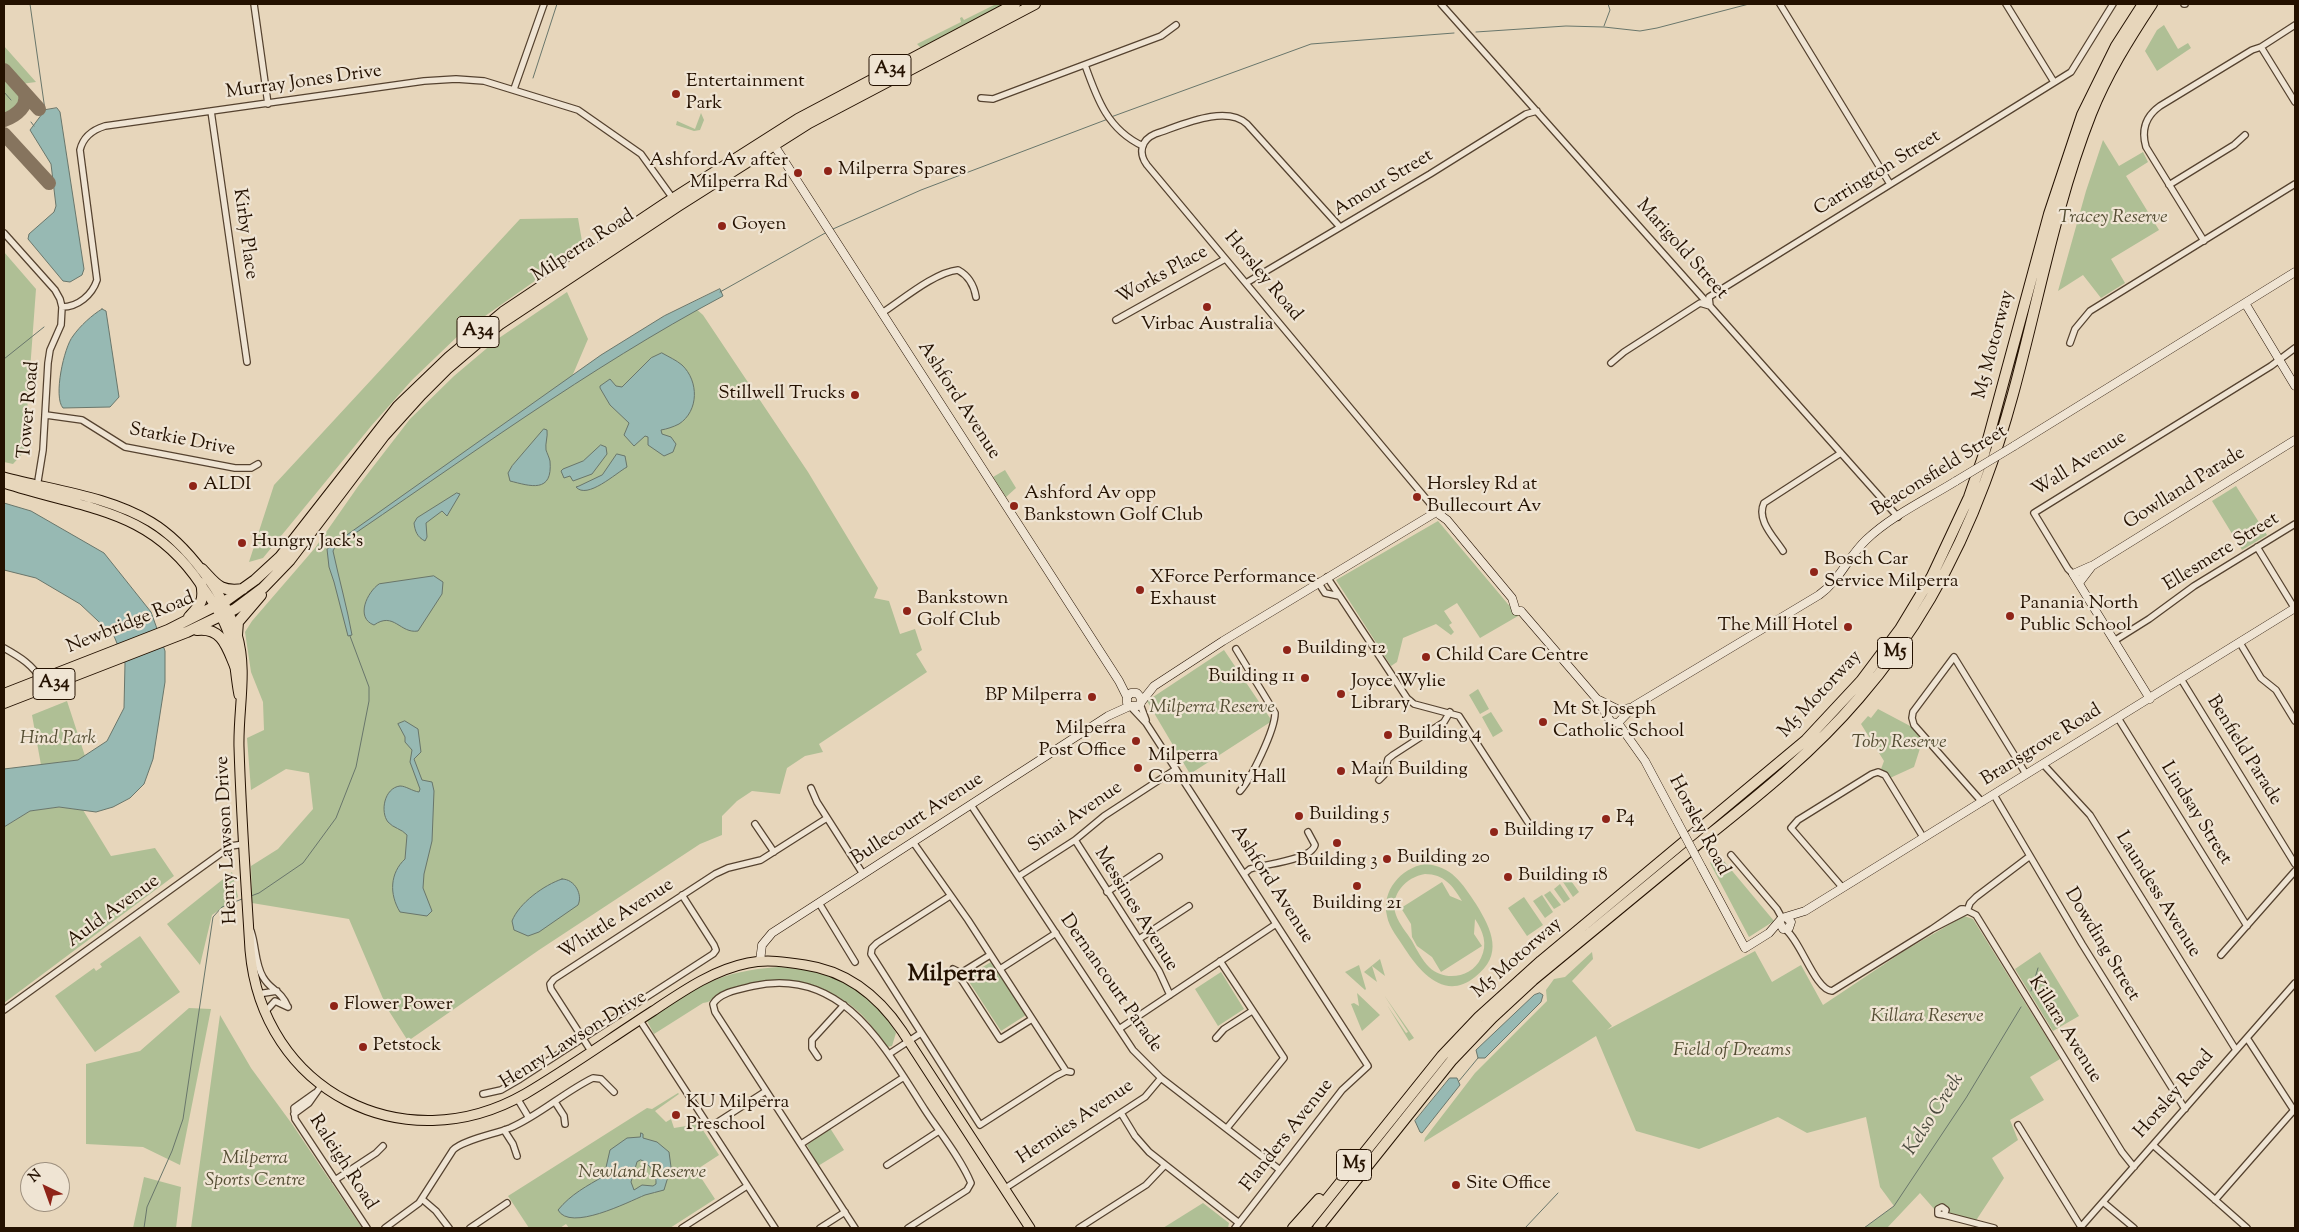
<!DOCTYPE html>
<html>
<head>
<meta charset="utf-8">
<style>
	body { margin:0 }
	#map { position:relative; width:2299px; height:1232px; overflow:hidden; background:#e7d6bb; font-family:"Sorts Mill Goudy",serif }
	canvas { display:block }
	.frame { position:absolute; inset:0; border:5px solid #241100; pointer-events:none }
	.north { position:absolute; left:20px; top:1162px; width:50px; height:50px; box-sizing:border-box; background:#efe4d3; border:1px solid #9e907f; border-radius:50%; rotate:318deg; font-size:14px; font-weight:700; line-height:20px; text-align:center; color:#241100 }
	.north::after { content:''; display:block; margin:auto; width:18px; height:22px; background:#8f2418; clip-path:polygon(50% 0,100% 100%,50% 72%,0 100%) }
</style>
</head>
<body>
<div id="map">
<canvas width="2299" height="1232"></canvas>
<div class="frame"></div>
<div class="north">N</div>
</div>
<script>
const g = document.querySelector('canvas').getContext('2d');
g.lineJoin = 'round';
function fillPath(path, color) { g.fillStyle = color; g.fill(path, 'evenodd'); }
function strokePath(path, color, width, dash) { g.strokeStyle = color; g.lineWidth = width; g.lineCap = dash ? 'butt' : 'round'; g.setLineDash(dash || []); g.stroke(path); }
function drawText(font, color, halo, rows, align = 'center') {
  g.font = font + ' "Sorts Mill Goudy",serif'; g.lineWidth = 4.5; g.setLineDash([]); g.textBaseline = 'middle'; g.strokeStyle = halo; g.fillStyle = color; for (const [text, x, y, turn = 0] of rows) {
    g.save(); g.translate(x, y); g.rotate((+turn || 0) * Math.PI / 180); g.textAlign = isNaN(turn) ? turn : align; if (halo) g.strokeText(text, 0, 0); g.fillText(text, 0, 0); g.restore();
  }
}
const green = new Path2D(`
	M996,4H1009L922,49L917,44L961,22L960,18L962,17L964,20Z
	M2164,25L2178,49L2188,43L2191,48L2157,71L2145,51L2157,30Z
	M4,46L36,82L21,84L4,65Z
	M4,75C17,89 34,108 4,116Z
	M701,113L704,120L700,130L694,131L676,125L677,121L695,129Z
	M2103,140L2119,166L2143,152L2148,162L2126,176L2159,230L2111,259L2125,283L2101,298L2083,275L2058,291L2086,191Z
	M578,218L583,247L461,333L412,380L372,425L263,558L249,562L274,485L520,219Z
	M4,252L36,289L24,452L13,464L4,462Z
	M567,292L588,339L568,386L694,307L703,315L808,472L878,588L874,598L889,601L900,634L915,629L922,650L916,654L927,672L819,744L823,752L805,756L787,768L780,794L752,791L737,801L722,816V835L700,844L539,950L408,1041L387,1008L349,919L252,903L251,866L278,849L313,809L309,773L286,769L251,790L247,738L264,730L263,702L251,672L245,632L252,621L315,548L359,485L410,419L454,376L499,338Z
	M1005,470L1016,488L1006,497L993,477Z
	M2236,486L2267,535L2242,550L2212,501Z
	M1438,521L1518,616L1480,638L1457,603L1444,611L1452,623L1449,625L1454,632L1451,635L1436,624L1403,638L1397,662L1391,666L1336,580Z
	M1224,650L1272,721L1190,774L1147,701Z
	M1478,689L1489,709L1480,714L1469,695Z
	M67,701L85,756L78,760L41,765L32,715Z
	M1878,709L1912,727L1923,739L1914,767L1890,778L1881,769L1884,761L1861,724L1868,716L1871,718Z
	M1491,712L1503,731L1493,737L1482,717Z
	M59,807L83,810L111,856L155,848L174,876L4,1003V827L30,811Z
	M1718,854L1774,921L1749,937L1710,863Z
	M1425,864C1452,866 1462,883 1476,904C1492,930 1504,955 1475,977C1445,1001 1421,973 1405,949C1399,939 1389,928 1387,916C1381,891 1401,868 1425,864ZM1425,874C1444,874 1453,886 1462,901L1450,896L1442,882L1401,908L1411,924L1412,937L1417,946L1432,957L1441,972L1482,946L1474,934L1475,919C1483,931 1488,944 1481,958C1472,978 1444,982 1429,967C1422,960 1417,950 1412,941C1407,933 1399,924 1396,915C1389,895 1406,877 1425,874Z
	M232,872L238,897L212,915L200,965L167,924Z
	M1569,878L1579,892L1573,897L1563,882Z
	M1560,884L1570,899L1564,903L1554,889Z
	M1550,891L1561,905L1554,909L1544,895Z
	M1542,895L1553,912L1545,918L1533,901Z
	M1524,897L1543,925L1527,936L1508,908Z
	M1964,916L1973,919L2060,1059L2030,1077L2044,1100L2010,1120L2018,1140L1992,1158L2004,1178L1975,1222L1935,1210L1920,1193L1887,1228H1864L1894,1206L1880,1187L1866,1117L1807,1133L1778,1117L1699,1149L1636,1131L1596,1036L1424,1142L1425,1138L1475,1073L1547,1001L1546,990L1554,979L1565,977L1592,952L1593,959L1572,981L1612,1026L1607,1030L1755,951L1772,982L1801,965L1823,1005L1904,951Z
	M140,936L180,992L95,1052L55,996L94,968L96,971L102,967L100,964Z
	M2040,952L2079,1016L2053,1031L2015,969Z
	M1380,959L1385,976L1372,966L1377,982L1364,972Z
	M991,962L1026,1015L1001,1031L966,977Z
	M1359,965L1366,989L1365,990L1345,972Z
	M778,967C827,969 872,988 896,1033L892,1046L887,1047C879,1036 871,1024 861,1014C831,985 784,974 744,985C735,987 726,990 719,994C712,999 711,1002 703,1003L654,1034L647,1021L652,1016C699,986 720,971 778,967Z
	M1221,972L1244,1009L1218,1026L1195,989Z
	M1357,993L1380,1015L1362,1031L1351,1004L1354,1003L1359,1006Z
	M1384,995L1414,1038L1409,1041L1387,1005L1406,1033L1408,1032Z
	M189,1008L211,1009L180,1165L143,1147L86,1144V1064L140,1051Z
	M220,1015L251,1068L292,1124L362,1228H191Z
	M678,1093L679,1094L655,1111L666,1122L671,1119L674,1128L699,1124L719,1155L696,1170L715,1199L670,1228H569L566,1224L560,1228H529L508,1196L647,1108L652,1109Z
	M830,1128L844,1150L818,1166L807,1145Z
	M144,1177L181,1187L176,1228H133Z
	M1203,1203L1229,1223L1228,1228H1163Z`);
const water = new Path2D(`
	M57,108L60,112L84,269L82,275L70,282L63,281L28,239L29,234L54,212L56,206L51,164L30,130L45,110Z
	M720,289L723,296C588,368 462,461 335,547L333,551C339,579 347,607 352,635L348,636L334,582L329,567L327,549L601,355L664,316Z
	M102,309L106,311L119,397L110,407L63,408C53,397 64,347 73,336C80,326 92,315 102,309Z
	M662,353C669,357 676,360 682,365C699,381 699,411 679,424C673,427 667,429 661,430L662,434L671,437L676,444L673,452L664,456L648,445V437L645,436L634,446L624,435L629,423L610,405L600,388V386L610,379L616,386L622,387L651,358Z
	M544,429L547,430C548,437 545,443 546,450C547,453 549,457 550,461C553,494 530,486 510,481L508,473L512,466Z
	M601,445L606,447L607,454L592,474L573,481L570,476L564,478L561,471L563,469L583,461Z
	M617,454L625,456L627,467C616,473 587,500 576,487L579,486L602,475Z
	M457,493L460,494L447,516L442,511L426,523L427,537L425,541C417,537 415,531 414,523L417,518Z
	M4,503L31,511L104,553L151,612L165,651V682L153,759L144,784L130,798L113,807L96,812L59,807L30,811L4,827V769L78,760L107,741L124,708L125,663L114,636L80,604L36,578L4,570Z
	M434,576L443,582L442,594L418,631C400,634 394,611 374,625C355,618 367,592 379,584Z
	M405,721L418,729L421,752L414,759L422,780L432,782L434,791L432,841L424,874L423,888L432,911L427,916L400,912C389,894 390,873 405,859L407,835C402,829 393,828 388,822C380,812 384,788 400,786C406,786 412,791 419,792L420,789L410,762L412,750L405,742V737L398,724Z
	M562,879C575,879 583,895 578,905L539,932L528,936L514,930L512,921C519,903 544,885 562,879Z
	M1540,993L1543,995L1541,1002L1485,1058H1478L1476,1050L1534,995Z
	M1450,1078H1457L1460,1085L1422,1133L1420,1132L1415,1121Z
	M641,1133L643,1134V1138L657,1142L669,1152L671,1167L664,1190C658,1192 651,1193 645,1195C628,1202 570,1232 558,1210C571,1194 587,1186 604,1176L610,1150L627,1138L640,1137ZM641,1160C649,1163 657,1175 656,1184L653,1186L642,1185L634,1190L631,1182L637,1162Z`);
const stream = new Path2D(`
	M30,4L45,110
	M1604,26L1610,10L1608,4
	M1476,32L1566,26L1604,27L1640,31L1657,28L1749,4
	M533,78L557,4
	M4,92L11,100
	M1111,117L1311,44L1454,33
	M31,122L34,126
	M833,229L921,190L1108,119
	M720,292L827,232
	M4,359L44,327
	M251,896L259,893L303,863L336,818L356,767L369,701V687L350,636
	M2031,991L2038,968
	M1459,1081L1478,1058
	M144,1228L147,1207L172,1151L183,1119L213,917L222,907L242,899
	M1525,1228L1558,1193
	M1864,1228L1894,1206L1966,1098L2021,1007`);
const taxiway = new Path2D(`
	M4,70L39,109
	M4,120C16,116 30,105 24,92
	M4,134L49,183`);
const street = new Path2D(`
	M254,4L268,104
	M1441,4L1898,517
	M1780,4L1890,184
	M2006,4L2054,82
	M2184,4H2185
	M2295,25L2261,47L2295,102
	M1085,65C1097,99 1108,130 1143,146
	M514,89L544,4
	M981,98L993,99L1161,36L1176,25
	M211,111L247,362
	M2169,185L2234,145L2245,135
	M1340,227L1247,124C1225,104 1180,126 1155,134C1141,140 1138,153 1147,165L1433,507
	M4,233L55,290L60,299L62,307L61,325L50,350L48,363L43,450L37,487
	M2204,241L2146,147C2141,130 2146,116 2160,106L2252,50L2261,47
	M1246,283L1430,174L1526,114L1537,111
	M62,307C78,307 92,295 97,280L80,150C83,137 92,130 105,126L424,81L456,79L484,81L578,110L641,154L674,200
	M882,313C902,300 935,272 958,270C969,276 974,285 976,297
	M1116,320L1225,259
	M2070,343L2075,329L2090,311L2295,184
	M1611,363L1624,352L1700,303L1710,306L1709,297L2071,72L2113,4
	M46,415L82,420L125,447L235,468H251L258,464
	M2257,547L2295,609
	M1783,551C1774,537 1756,520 1764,503L1841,453
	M2073,574L2068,569L2034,513L2271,366L2295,348
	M1327,577L1407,698L1414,704L1459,716L1535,833
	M1318,582L1325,593L1339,596
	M2114,641L2149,619L2194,586L2295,524
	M2240,643L2261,678L2276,690L2295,721
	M4,648C20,657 33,665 42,681
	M1236,649L1275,713C1275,730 1251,779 1240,791
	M2181,679L2295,864
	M1140,704L1146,720
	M1131,707L1146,723L1368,1066L1342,1090L1235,1228
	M2118,718L2247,926
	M2043,764L2090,815L2236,1050
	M1379,780L1384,775L1388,759L1393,755L1444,722L1450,712
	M811,788L817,802L863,874
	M1994,795L2082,944L2185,1109
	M1982,802L1914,725L1912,718L1913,712L1954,657L2026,774
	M971,805L1133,1050L1161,1078L1280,1170
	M755,824L774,852
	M1075,840L1159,971L1170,995
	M913,842L968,920L1066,1071
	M1731,855L1777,909L1782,918
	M1244,874L1250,869C1265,864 1311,860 1315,845L1308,832
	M1019,876L1075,840L1104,816L1176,769
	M1842,887L1791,828L1798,820L1872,774L1878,772L1885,775L1923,837
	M1107,892L1159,857
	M950,896L877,943L872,948L871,954L980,1125L1056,1076L1066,1071L1071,1072
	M819,903L855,962
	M1785,929C1801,941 1815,990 1832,991L1932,929L1967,911L1970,903L1976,897L2030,856
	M1932,929L1961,909H1964L1976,915L2122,1152L2134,1167
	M251,931C256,945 255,964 263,977C271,991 280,989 288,1007
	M1139,939L1189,906
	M2221,955L2295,871
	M1220,961L1284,1058L1227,1128
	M953,969L961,973L990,955
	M1000,969L1056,933
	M961,973V979L1000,1039L1032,1019
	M258,994L277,991
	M4,1010L231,846L244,844
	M265,1012L275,1001L288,1007
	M639,1019L775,1228
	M1119,1029L1276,924
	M1216,1038L1224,1029L1252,1011
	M2247,1038L2295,1112
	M591,1051L551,989L550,984L554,979L715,874L728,868L761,860L827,818
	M889,1054L921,1033
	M818,1057L812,1048V1040L844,1005
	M315,1093L294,1108L295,1119L367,1228
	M483,1094L501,1090L520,1079L713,954L716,950L714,945L682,895
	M517,1098L529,1118
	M555,1102L564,1116L565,1124
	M1121,1113L1135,1136L1149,1152L1239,1223
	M294,1114L309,1103L321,1086
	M2018,1125L2081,1227
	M710,1127L766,1091
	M504,1130L513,1144L517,1156
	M801,1144L904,1077
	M2153,1145L2247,1228
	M887,1165L939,1131
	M335,1180L376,1153L383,1146
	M1004,1189L1145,1097L1161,1078
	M422,1199L436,1211L449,1228
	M2215,1200L2294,1110
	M2103,1202L2134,1228
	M1942,1207L1946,1210L1944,1215L1938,1214V1209Z
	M1944,1215L1994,1228
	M385,1228L419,1203L453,1150C463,1140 495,1134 510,1128C540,1115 564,1092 593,1078L601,1079L614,1092
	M470,1228L507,1203
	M682,1228L747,1186
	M820,1228L845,1212
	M855,1228L715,1012L713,1004C720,992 741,989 753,986C843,966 885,1048 925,1110C940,1133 960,1157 971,1183L967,1190L908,1228
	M1079,1228L1146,1185L1165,1165
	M2080,1228L2295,983`);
const secondary = new Path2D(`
	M772,142L1119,681L1127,697
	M2245,303L2295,386
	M2014,446L2295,272
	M1433,514L1432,508L1437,505L1442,509L1440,515
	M1440,515L1447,520L1512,598L1516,611H1521
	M2091,566L2073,574L2150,699
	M2079,583L2092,566L2295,440
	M1521,611L1596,698L1611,722L1618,723
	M1599,700L1619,710L1630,708
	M1141,703V698L1137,693H1131L1127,697V703L1130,706H1138L1154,686L1223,641L1433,514
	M1618,723L1634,706L1819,595C1840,580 1848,557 1866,540C1891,516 1927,499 1956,481
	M1618,723L1645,761L1677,821
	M1702,868L1745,948L1769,933L1782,918L1805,911L2295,608
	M1780,923L1783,929L1789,928L1791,922L1787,918
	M760,961L762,945L772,933L1108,716L1130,706`);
const primary = new Path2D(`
	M4,477C52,490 108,496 151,522C186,543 225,595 237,634C248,671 238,709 239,747C241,815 246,883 250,950C262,1091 404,1163 525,1094C569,1068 611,1038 653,1011C683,991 713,970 748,963C767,959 786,962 805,965C847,971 879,997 902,1031L1030,1228
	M4,483C85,510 149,507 201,585C212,600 223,617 229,635C235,654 235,675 239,695`);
const highway = new Path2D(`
	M202,569C217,585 220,592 243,589
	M189,617C200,605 205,601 201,583
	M197,630C222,627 227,647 235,666
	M237,635L238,622L261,595
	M4,694L168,630L227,600L255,580L280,557L398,406L449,357L503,312L666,203L798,119L1015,4
	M4,703L187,632L235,609L263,588L290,560L384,436L421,395L447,369L500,324L678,206L809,123L1035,4
	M1293,1228L1319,1199
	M1304,1228L1442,1056L1479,1017L1541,961L1806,740L1861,681L1900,629L1932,576L1969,497L1984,454L2049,214L2082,115L2116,46L2143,4
	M1318,1228L1452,1060L1492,1018L1533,980C1590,933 1647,886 1704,839C1759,795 1813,752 1859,698C1914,635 1956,560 1985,482C2030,362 2044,233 2091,114C2107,74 2129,39 2152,4`);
const secondaryBridge = new Path2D(`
	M1956,481L2014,446
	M1677,821L1702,868`);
const markers = [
	[676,94,5,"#8f2418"],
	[828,171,5,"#8f2418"],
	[798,173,5,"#8f2418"],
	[722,226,5,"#8f2418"],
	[1207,307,5,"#8f2418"],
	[855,395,5,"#8f2418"],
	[193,486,5,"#8f2418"],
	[1417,497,5,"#8f2418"],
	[1014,506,5,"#8f2418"],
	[242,543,5,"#8f2418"],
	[1814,572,5,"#8f2418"],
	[1140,590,5,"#8f2418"],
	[907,611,5,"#8f2418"],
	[2010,616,5,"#8f2418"],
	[1848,627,5,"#8f2418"],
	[1287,650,5,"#8f2418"],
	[1426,657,5,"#8f2418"],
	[1305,678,5,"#8f2418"],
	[1341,694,5,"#8f2418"],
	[1092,697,5,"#8f2418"],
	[1543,722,5,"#8f2418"],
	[1388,735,5,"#8f2418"],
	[1136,741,5,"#8f2418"],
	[1138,768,5,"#8f2418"],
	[1341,771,5,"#8f2418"],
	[1299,816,5,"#8f2418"],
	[1606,819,5,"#8f2418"],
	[1494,832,5,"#8f2418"],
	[1337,843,5,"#8f2418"],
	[1387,859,5,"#8f2418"],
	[1508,877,5,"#8f2418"],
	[1357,886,5,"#8f2418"],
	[334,1006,5,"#8f2418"],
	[363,1047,5,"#8f2418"],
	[676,1115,5,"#8f2418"],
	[1456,1185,5,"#8f2418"]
];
const shields = [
	[890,70,42],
	[478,332,42],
	[1895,653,35],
	[54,684,42],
	[1354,1165,35]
];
const shieldNames = [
	["A34",890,70],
	["A34",478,332],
	["M5",1895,653],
	["A34",54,684],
	["M5",1354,1165]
];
const streetNames = [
	["Murray Jones Drive",304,83,-8],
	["Carrington Street",1878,174,-32],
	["Amour Street",1384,184,-31],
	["Kirby Place",244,234,82],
	["Milperra Road",584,247,-33],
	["Marigold Street",1681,250,48],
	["Works Place",1163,276,-29],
	["Horsley Road",1262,277,50],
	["M5 Motorway",1995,345,-75],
	["Ashford Avenue",958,401,57],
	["Tower Road",30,410,-85],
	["Starkie Drive",182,441,11],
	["Wall Avenue",2080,465,-32],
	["Beaconsfield Street",1940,472,-32],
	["Gowlland Parade",2185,489,-32],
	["Ellesmere Street",2222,553,-32],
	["Newbridge Road",131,624,-22],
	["M5 Motorway",1821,695,-47],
	["Bransgrove Road",2042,746,-32],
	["Benfield Parade",2243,751,58],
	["Lindsay Street",2195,814,58],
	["Sinai Avenue",1076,818,-35],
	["Bullecourt Avenue",918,820,-33],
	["Horsley Road",1698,826,62],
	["Henry Lawson Drive",228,840,-93],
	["Ashford Avenue",1271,885,57],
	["Laundess Avenue",2157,895,58],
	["Messines Avenue",1135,910,58],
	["Auld Avenue",114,912,-36],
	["Whittle Avenue",617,920,-33],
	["Dowding Street",2101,945,59],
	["M5 Motorway",1518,959,-41],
	["Dernancourt Parade",1110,984,55],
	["Killara Avenue",2064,1030,58],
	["Henry Lawson Drive",574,1041,-32],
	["Horsley Road",2175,1095,-49],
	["Hermies Avenue",1076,1123,-34],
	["Flanders Avenue",1288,1136,-52],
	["Raleigh Road",342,1163,57]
];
const poiNames = [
	["Entertainment",686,83],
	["Park",686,105],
	["Ashford Av after",788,162,"right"],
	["Milperra Rd",788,184,"right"],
	["Milperra Spares",838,171],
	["Goyen",732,226],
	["Virbac Australia",1207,326,"center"],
	["Stillwell Trucks",845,395,"right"],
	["ALDI",203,486],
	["Horsley Rd at",1427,486],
	["Bullecourt Av",1427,508],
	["Ashford Av opp",1024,495],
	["Bankstown Golf Club",1024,517],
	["Hungry Jack's",252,543],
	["Bosch Car",1824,561],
	["Service Milperra",1824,583],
	["XForce Performance",1150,579],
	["Exhaust",1150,601],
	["Bankstown",917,600],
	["Golf Club",917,622],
	["Panania North",2020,605],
	["Public School",2020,627],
	["The Mill Hotel",1838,627,"right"],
	["Building 12",1297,650],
	["Child Care Centre",1436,657],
	["Building 11",1295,678,"right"],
	["Joyce Wylie",1351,683],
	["Library",1351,705],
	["BP Milperra",1082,697,"right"],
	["Mt St Joseph",1553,711],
	["Catholic School",1553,733],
	["Milperra",1126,730,"right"],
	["Post Office",1126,752,"right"],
	["Building 4",1398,735],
	["Milperra",1148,757],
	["Community Hall",1148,779],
	["Main Building",1351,771],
	["Building 5",1309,816],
	["P4",1616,819],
	["Building 17",1504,832],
	["Building 20",1397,859],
	["Building 3",1337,862,"center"],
	["Building 18",1518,877],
	["Building 21",1357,905,"center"],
	["Flower Power",344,1006],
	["Petstock",373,1047],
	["KU Milperra",686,1104],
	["Preschool",686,1126],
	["Site Office",1466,1185]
];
const parkNames = [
	["Tracey Reserve",2113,219],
	["Milperra Reserve",1212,709],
	["Hind Park",58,740],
	["Toby Reserve",1899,744],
	["Killara Reserve",1927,1018],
	["Field of Dreams",1732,1052],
	["Milperra",255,1160],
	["Sports Centre",255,1182],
	["Newland Reserve",642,1174]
];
const waterNames = [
	["Kelso Creek",1935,1115,-57]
];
const districtNames = [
	["Milperra",952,976]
];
fillPath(green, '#afbf95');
fillPath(water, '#97b9b3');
strokePath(water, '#69766b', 1);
strokePath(stream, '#69766b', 1);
strokePath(taxiway, '#86745e', 14);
strokePath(street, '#55422f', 8);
strokePath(secondary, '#241100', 9);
strokePath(primary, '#241100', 11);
strokePath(highway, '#241100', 12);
strokePath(street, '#efe4d3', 5.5);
strokePath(secondary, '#efe4d3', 8);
strokePath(primary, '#e7d6bb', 9);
strokePath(highway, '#e7d6bb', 10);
strokePath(secondaryBridge, '#241100', 9, []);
strokePath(secondaryBridge, '#efe4d3', 8);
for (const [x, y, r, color] of markers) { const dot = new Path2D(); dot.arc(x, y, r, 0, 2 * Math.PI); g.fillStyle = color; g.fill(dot); strokePath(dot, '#efe4d3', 2); }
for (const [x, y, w] of shields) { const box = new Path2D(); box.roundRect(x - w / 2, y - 15.5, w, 31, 4); g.fillStyle = '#efe4d3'; g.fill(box); strokePath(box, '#241100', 1); }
drawText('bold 18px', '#241100', null, shieldNames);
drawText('19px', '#241100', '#efe4d3', streetNames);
drawText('19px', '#241100', '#efe4d3', poiNames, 'left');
drawText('italic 19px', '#554e34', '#efe4d3', parkNames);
drawText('italic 20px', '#4c4c3f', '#efe4d3', waterNames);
drawText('bold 24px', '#241100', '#efe4d3', districtNames);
</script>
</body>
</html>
